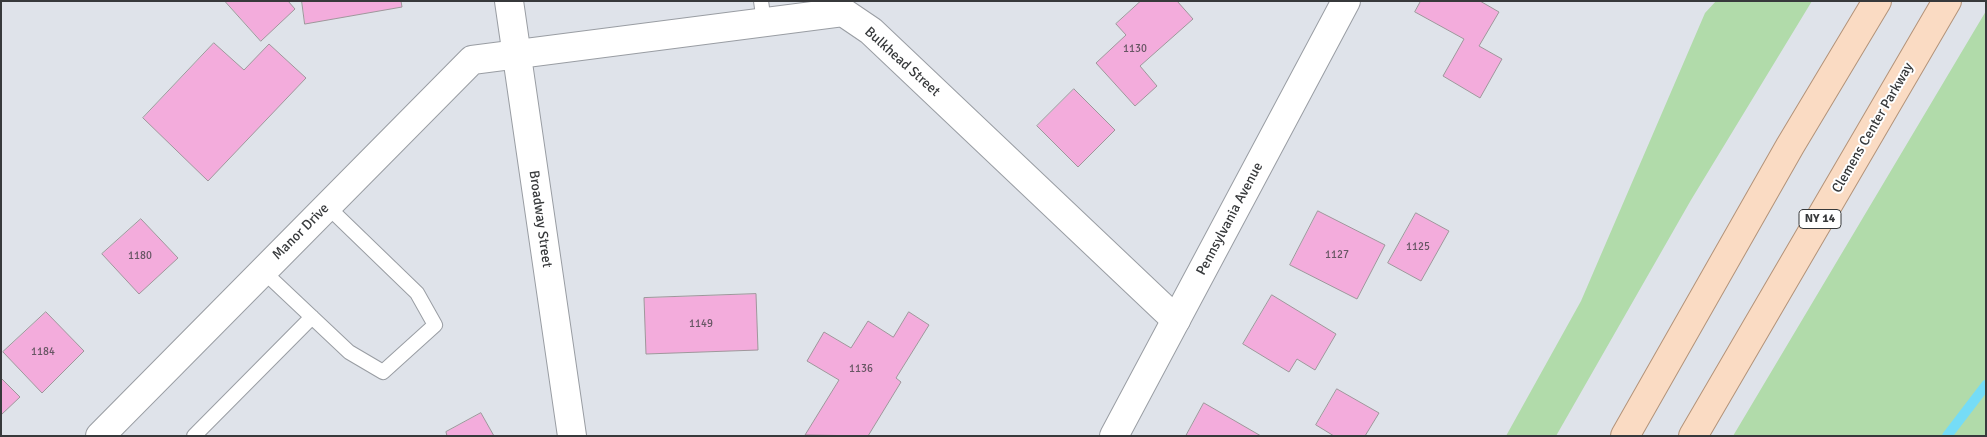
<!DOCTYPE html>
<html>
<head>
<meta charset="utf-8">
<style>
	body { margin:0 }
	#map { position:relative; width:1987px; height:437px; overflow:hidden; background:#dfe3ea; font-family:Signika,sans-serif }
	canvas { display:block }
	.frame { position:absolute; inset:0; border:2px solid #37393b; pointer-events:none }
</style>
</head>
<body>
<div id="map">
<canvas width="1987" height="437"></canvas>
<div class="frame"></div>
</div>
<script>
const g = document.querySelector('canvas').getContext('2d');
g.lineJoin = 'round';
function fillPath(path, color) { g.fillStyle = color; g.fill(path, 'evenodd'); }
function strokePath(path, color, width, dash) { g.strokeStyle = color; g.lineWidth = width; g.lineCap = dash ? 'butt' : 'round'; g.setLineDash(dash || []); g.stroke(path); }
function drawText(font, color, halo, rows, align = 'center') {
  g.font = font + ' Signika,sans-serif'; g.lineWidth = 4; g.setLineDash([]); g.textBaseline = 'middle'; g.strokeStyle = halo; g.fillStyle = color; for (const [text, x, y, turn = 0] of rows) {
    g.save(); g.translate(x, y); g.rotate((+turn || 0) * Math.PI / 180); g.textAlign = isNaN(turn) ? turn : align; if (halo) g.strokeText(text, 0, 0); g.fillText(text, 0, 0); g.restore();
  }
}
const green = new Path2D(`
	M1716,1H1812L1691,200L1556,436H1506L1581,301L1705,13Z
	M1986,11V436H1733Z`);
const stream = new Path2D(`
	M1947,436L1986,385`);
const building = new Path2D(`
	M225,1H288L295,9L261,41Z
	M302,1H401L402,7L305,24Z
	M1141,1H1177L1193,19L1140,66L1157,86L1135,106L1096,63L1126,35L1116,24Z
	M1421,1H1480L1499,12L1479,46L1502,59L1480,98L1443,76L1464,39L1415,12Z
	M214,43L244,70L269,44L306,78L208,181L143,118Z
	M1074,89L1115,130L1078,167L1037,126Z
	M1318,211L1385,245L1357,299L1290,265Z
	M1416,213L1449,231L1421,281L1388,263Z
	M141,219L178,258L139,294L102,254Z
	M756,294L758,350L646,354L644,298Z
	M1272,295L1336,334L1315,370L1297,359L1289,372L1243,344Z
	M46,312L84,351L42,393L3,352Z
	M909,312L929,325L896,378L901,382L868,436L805,435L839,380L807,361L824,332L851,348L868,321L893,337Z
	M1,378L20,397L1,415Z
	M1337,389L1379,413L1365,436H1334L1316,425Z
	M1204,403L1261,436H1186Z
	M481,413L494,436H447L446,432Z`);
const service = new Path2D(`
	M761,1L764,22
	M263,271L349,352L383,372L435,325L417,293L327,206
	M194,436L312,317`);
const minor = new Path2D(`
	M100,436L472,60L843,12L871,31L1176,320`);
const tertiary = new Path2D(`
	M509,1L572,436`);
const secondary = new Path2D(`
	M1114,436L1346,1`);
const primary = new Path2D(`
	M1625,436L1790,146L1877,1
	M1693,436L1947,1`);
const numberNames = [
	["1130",1135,49],
	["1125",1418,247],
	["1127",1337,255],
	["1180",140,256],
	["1149",701,324],
	["1184",43,352],
	["1136",861,369]
];
const shields = [
	[1820,219,42]
];
const shieldNames = [
	["NY 14",1820,219]
];
const streetNames = [
	["Bulkhead Street",902,62,42],
	["Clemens Center Parkway",1873,128,-60],
	["Broadway Street",540,219,82],
	["Pennsylvania Avenue",1230,219,-62],
	["Manor Drive",301,232,-45]
];
fillPath(green, '#b1dbaa');
strokePath(stream, '#75dcf6', 10);
fillPath(building, '#f3acdc');
strokePath(building, '#9e979b', 1);
strokePath(service, '#999da3', 16);
strokePath(minor, '#999da3', 30);
strokePath(tertiary, '#999da3', 30);
strokePath(secondary, '#999da3', 30);
strokePath(primary, '#b39379', 30);
strokePath(service, '#fff', 14);
strokePath(minor, '#fff', 28);
strokePath(tertiary, '#fff', 28);
strokePath(secondary, '#fff', 28);
strokePath(primary, '#fadbc3', 28);
drawText('11px', '#665663', null, numberNames);
for (const [x, y, w] of shields) { const box = new Path2D(); box.roundRect(x - w / 2, y - 9.5, w, 19, 4); g.fillStyle = '#fff'; g.fill(box); strokePath(box, '#37393b', 1); }
drawText('bold 12px', '#37393b', null, shieldNames);
drawText('14px', '#37393b', '#fff', streetNames);
</script>
</body>
</html>
